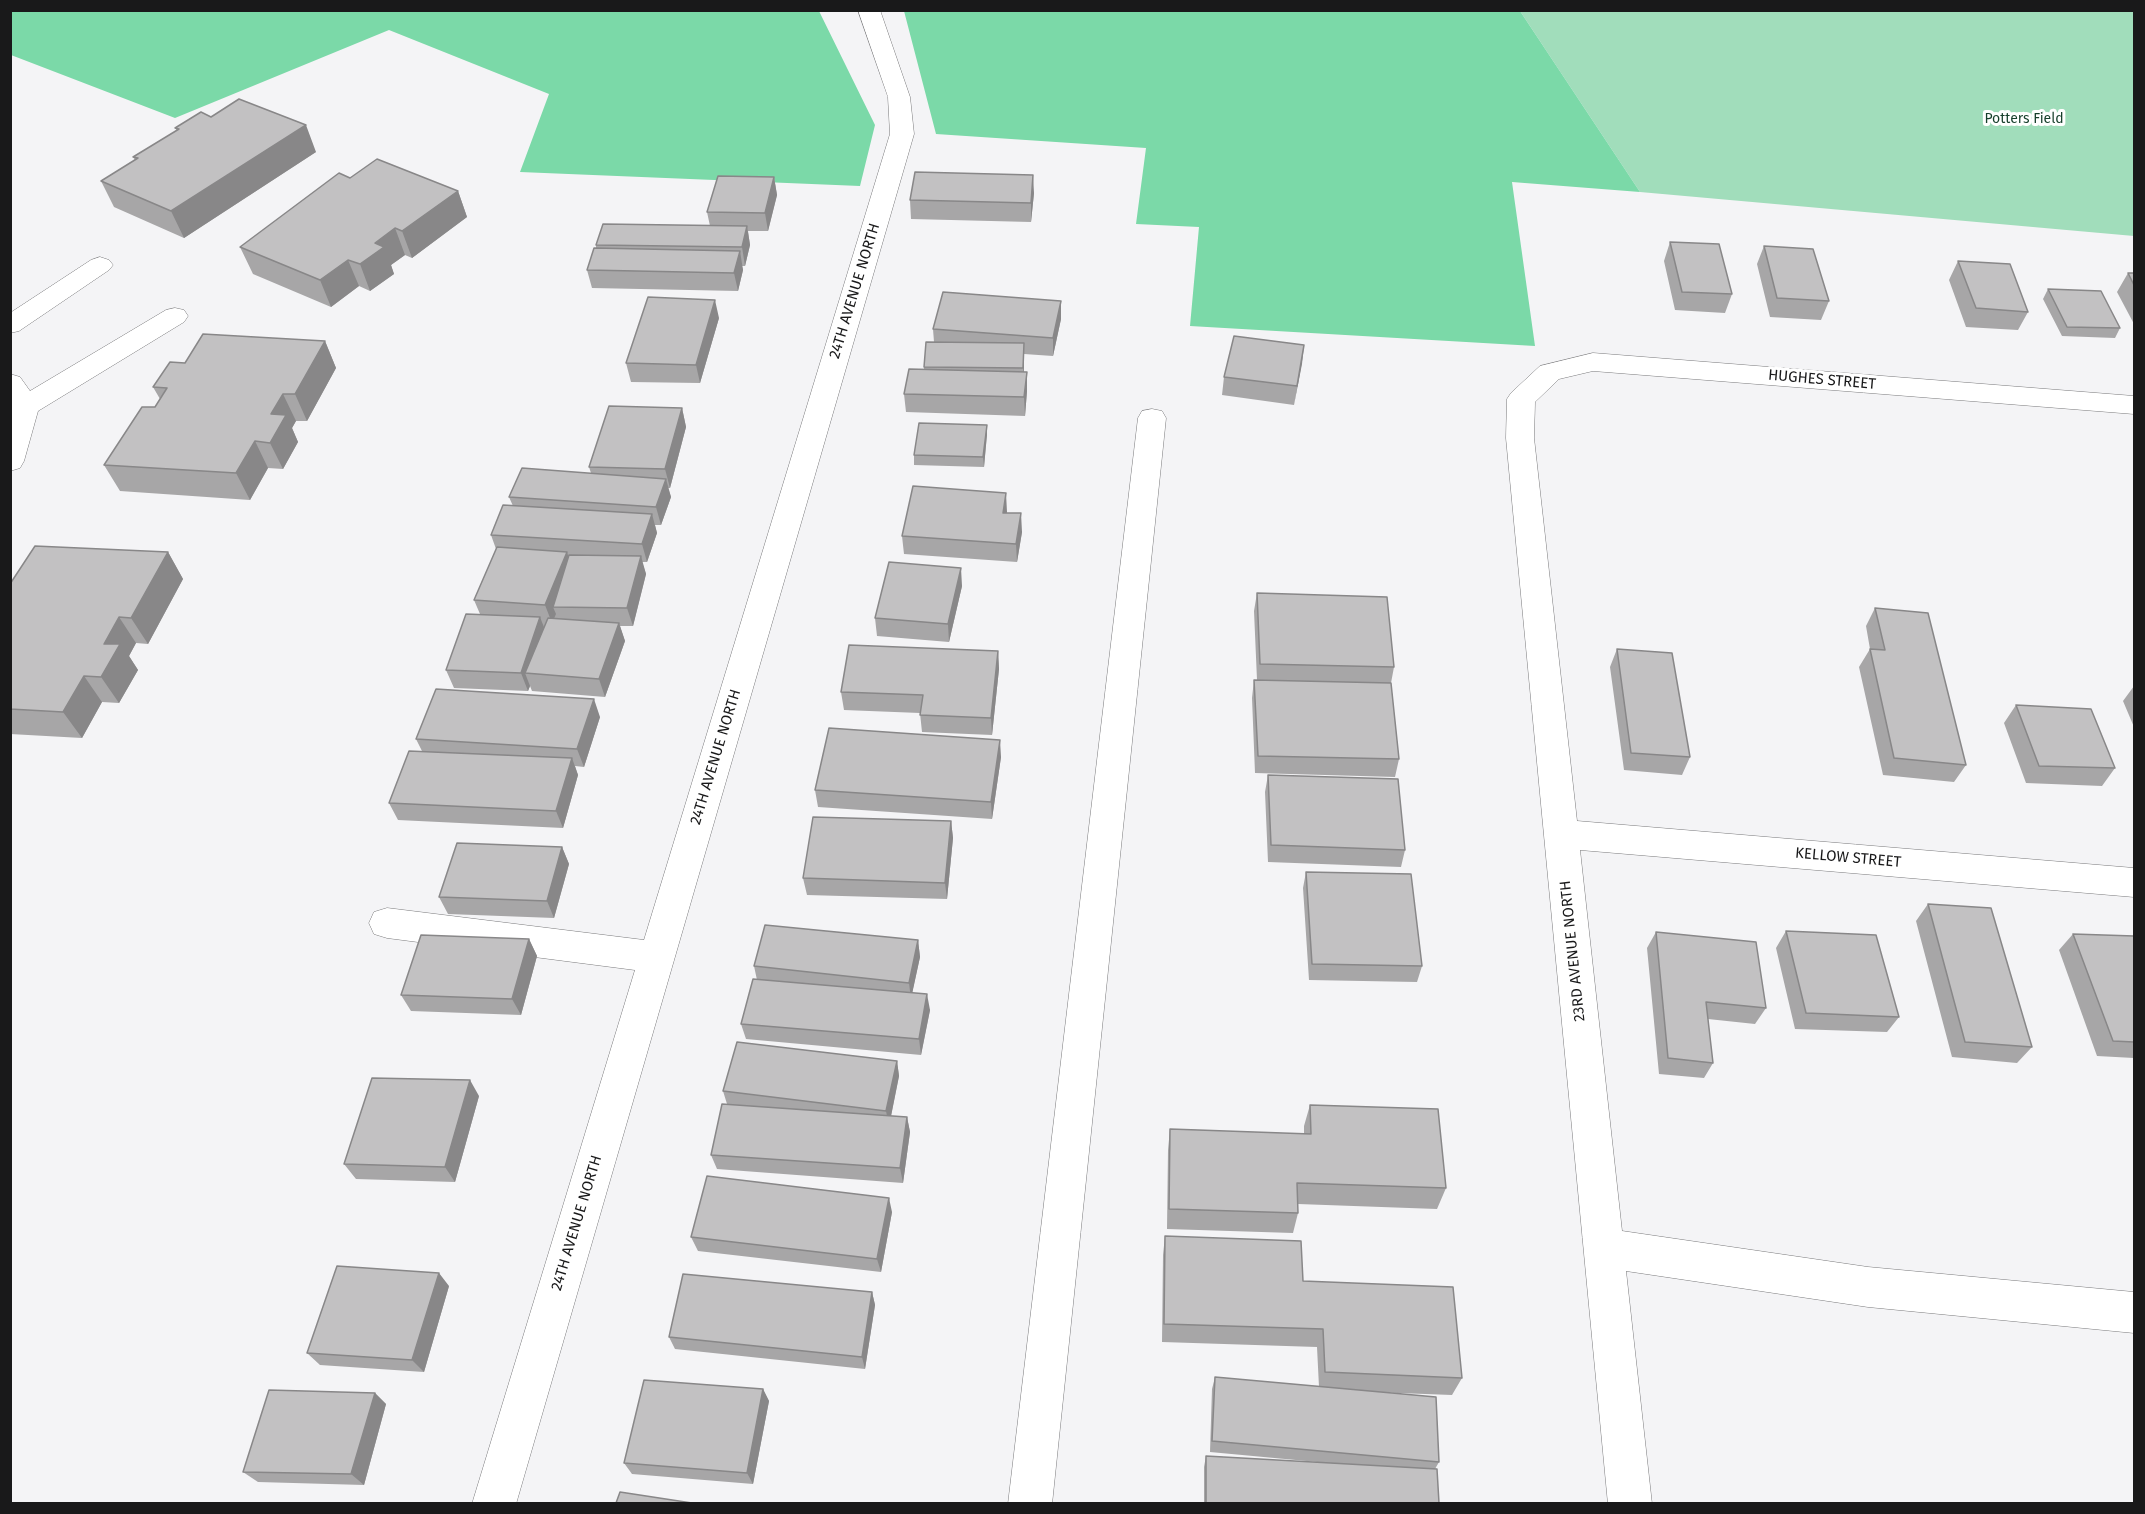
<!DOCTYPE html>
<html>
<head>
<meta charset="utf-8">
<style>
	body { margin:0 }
	#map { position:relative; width:2145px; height:1514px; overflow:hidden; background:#f4f4f6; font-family:"Fira Sans",sans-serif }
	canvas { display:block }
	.frame { position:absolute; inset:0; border:12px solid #19191a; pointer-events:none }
</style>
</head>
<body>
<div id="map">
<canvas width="2145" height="1514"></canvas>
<div class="frame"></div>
</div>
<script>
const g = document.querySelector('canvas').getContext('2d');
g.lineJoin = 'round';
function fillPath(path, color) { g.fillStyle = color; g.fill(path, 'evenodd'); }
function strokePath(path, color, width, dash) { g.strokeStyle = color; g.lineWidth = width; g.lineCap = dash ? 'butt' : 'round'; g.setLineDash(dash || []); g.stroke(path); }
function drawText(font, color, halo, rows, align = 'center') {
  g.font = font + ' "Fira Sans",sans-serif'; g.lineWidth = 6; g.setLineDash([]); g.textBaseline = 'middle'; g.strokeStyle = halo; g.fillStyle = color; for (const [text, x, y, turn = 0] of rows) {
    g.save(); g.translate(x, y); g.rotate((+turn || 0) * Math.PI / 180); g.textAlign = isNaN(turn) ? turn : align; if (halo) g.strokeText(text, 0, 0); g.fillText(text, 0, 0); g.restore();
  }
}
const green = new Path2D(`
	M1520,11H2134V236L1640,192Z`);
const forest = new Path2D(`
	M10,11H819L875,125L860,186L520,172L549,94L389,30L175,118L11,55Z
	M904,11H1520L1640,192L1512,182L1535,346L1190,326L1199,227L1136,224L1146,148L936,134Z`);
const minor = new Path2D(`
	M858,10H880L910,97L914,134L516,1504H472L635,970L387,938L374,934L369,923L374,912L387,908L644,940L890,134L888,97Z
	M100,257L109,260L113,265L109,270L19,331L10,333V313L91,260Z
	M175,308L184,310L188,316L184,322L38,411L24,461L20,468L10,471V374L20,377L30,391L166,310Z
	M1593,353L2134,396V414L1593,371L1559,379L1535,402L1534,438L1577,821L2134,868V897L1580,850L1622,1231L1868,1267L2134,1292V1333L1868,1307L1626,1271L1652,1504H1608L1506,438L1507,399L1511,393L1540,366Z
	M1152,409L1162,411L1166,418L1052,1504H1008L1138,418L1142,411Z`);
const wall = new Path2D(`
	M211,117L316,152L184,238L114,207L101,181L135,160L133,157L177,131L175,128Z
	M774,177L777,195L768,231H748L750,245L745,266H742L743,270L738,291L592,288L587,270L596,248V245L710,226L707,212Z
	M350,178L458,191L467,217L412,258L405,255L391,265L394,274L370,291L359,286L331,307L253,274L240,247Z
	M1034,193L1031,222L911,219L910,200Z
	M1670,242L1732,294L1725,313L1675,310L1664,261Z
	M1764,246L1829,301L1821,320L1770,317L1757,264Z
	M1958,261L2028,312L2018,330L1966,327L1949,280Z
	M2128,273H2134V324L2117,292Z
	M2048,289L2120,328L2115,338L2062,336L2043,299Z
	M719,318L700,383L631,382L626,363Z
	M1061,319L1053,356L1024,354V372H1027V391L1025,416L906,412L904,394L924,370V367L934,342L933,329Z
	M325,341L336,368L307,421H296L292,428L298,442L283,469L268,468L250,500L120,491L104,465L155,407L160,399L153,387L185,363Z
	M1304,345L1294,405L1222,395L1224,377Z
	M682,408L686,427L670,488H668L671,497L661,525H655L657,533L647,562H642L646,574L633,626H620L625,641L605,697L532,691L530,686L528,691L454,688L446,670L480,614L474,600L496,549L491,535L513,506L509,497L591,473L589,467Z
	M987,425V434L984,467L914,465V455Z
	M1007,513L1022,532L1017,562L904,554L902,536Z
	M168,552L183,579L148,644L136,643L129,656L138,670L119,703L102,702L82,738L10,734V584Z
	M962,586L949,642L877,636L875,618Z
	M1257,593L1394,667L1391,683L1399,759L1395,777L1255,773L1252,698L1254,680H1257L1254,611Z
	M1875,608L1966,765L1954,782L1883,775L1859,667L1870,649L1866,626Z
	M1617,649L1690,757L1682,775L1624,770L1610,667Z
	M998,651L999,669L992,735L922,732L920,713L844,710L841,692Z
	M2134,686V727L2123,701Z
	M2016,705L2115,768L2102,786L2026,783L2004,723Z
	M600,717L584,767L575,766L578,775L563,828L398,820L389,803L422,751L416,739Z
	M1001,757L992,819L818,807L815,790Z
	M1268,775L1405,850L1401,867L1268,862L1265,792Z
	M951,821L953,838L947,899L807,895L803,878Z
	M562,847L569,864L554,918L448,914L439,897Z
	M1306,872L1422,966L1417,982L1309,980L1303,888Z
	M1928,904L2032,1047L2017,1063L1952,1057L1916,921Z
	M1786,931L1899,1017L1887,1032L1795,1029L1776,948Z
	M1656,932L1766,1008L1755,1024L1708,1019L1713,1063L1704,1078L1659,1074L1647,948Z
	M2073,934L2134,936V1058L2097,1056L2059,950Z
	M529,939L537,956L521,1015L411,1011L401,995Z
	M918,940L920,957L912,993L930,1010L921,1055L746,1039L741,1024L757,980L754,966Z
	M897,1061L899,1076L891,1116L907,1117L910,1132L903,1183L717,1169L711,1155L727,1104L723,1091Z
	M479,1096L455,1182L356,1179L344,1164Z
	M1310,1105L1446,1188L1437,1209L1298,1204V1213L1293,1233L1167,1229L1168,1150L1170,1129L1304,1134V1126Z
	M892,1212L881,1272L698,1251L691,1237Z
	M1165,1236L1303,1281L1462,1378L1452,1395L1371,1392L1439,1462L1435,1469L1439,1503H1204V1467L1206,1456L1328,1463L1210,1452L1212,1389L1215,1377L1319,1387L1317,1347L1162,1342L1163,1255Z
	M449,1286L424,1372L320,1365L307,1353Z
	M872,1292L875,1305L865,1369L675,1349L669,1337Z
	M763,1389L769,1401L753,1484L632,1474L624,1463Z
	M375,1393L386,1404L364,1485L258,1482L243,1472Z`);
const shadedWall = new Path2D(`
	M306,125L316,152L184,238L171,211Z
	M1033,175L1034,193L1031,222V203Z
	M774,177L777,195L768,231L765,213Z
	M458,191L467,217L412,258L402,231Z
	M747,226L750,245L745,266L742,247Z
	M395,228L405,255L391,265L394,274L370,291L360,264L375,243Z
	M740,251L743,270L738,291L734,273Z
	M348,260L359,286L331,307L320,280Z
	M715,300L719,318L700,383L696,365Z
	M1061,301V319L1053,356V338Z
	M325,341L336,368L307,421L295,394Z
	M1024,343V362L1023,387V368Z
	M1304,345L1302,364L1294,405L1297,386Z
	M1027,372V391L1025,416L1024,397Z
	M283,394L296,421L292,428L298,442L283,469L270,443L271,414Z
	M682,408L686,427L670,488L665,469Z
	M987,425V434L984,467L983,457Z
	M255,441L268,468L250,500L236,473Z
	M666,479L671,497L661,525L656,507Z
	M1006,493L1007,512L1004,531L1003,513Z
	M1021,513L1022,532L1017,562L1016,544Z
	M652,514L657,533L647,562L642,544Z
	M168,552L183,579L148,644L131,618Z
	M567,552L573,571L553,607L556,614L552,623L545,605Z
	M641,556L646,574L633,626L627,608Z
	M961,568L962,586L949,642L948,624Z
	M119,617L136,643L129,656L138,670L119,703L101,677L104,644Z
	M540,617L547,635L525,673L530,686L528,691L521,673Z
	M619,623L625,641L605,697L599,679Z
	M998,651L999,669L992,735L991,718Z
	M84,676L102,702L82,738L63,712Z
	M594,699L600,717L584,767L577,749Z
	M1000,740L1001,757L992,819L991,802Z
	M572,758L578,775L563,828L556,811Z
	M951,821L953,838L947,899L945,883Z
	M562,847L569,864L554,918L547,901Z
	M529,939L537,956L521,1015L512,999Z
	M918,940L920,957L911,999L909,983Z
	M927,994L930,1010L921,1055L919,1039Z
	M897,1061L899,1076L889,1126L886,1111Z
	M470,1080L479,1096L455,1182L445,1167Z
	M907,1117L910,1132L903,1183L900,1168Z
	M889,1198L892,1212L881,1272L877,1259Z
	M439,1273L449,1286L424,1372L412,1360Z
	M872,1292L875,1305L865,1369L862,1357Z
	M763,1389L769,1401L753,1484L747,1473Z
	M375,1393L386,1404L364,1485L351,1474Z`);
const building = new Path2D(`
	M239,99L306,125L171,211L101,181L138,158L133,157L179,129L175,128L201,112L211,117Z
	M377,159L458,191L402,231L395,228L375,243L384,247L360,264L348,260L320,280L240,247L339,173L350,178Z
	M915,172L1033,175L1031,203L910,200Z
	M718,176L774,177L765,213L707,212Z
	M603,224L747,226L742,247L596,245Z
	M1670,242L1719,244L1732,294L1682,292Z
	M1764,246L1813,249L1829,301L1777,298Z
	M594,248L740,251L734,273L587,270Z
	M1958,261L2010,264L2028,312L1976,308Z
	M2128,273H2134V285Z
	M2048,289L2101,291L2120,328L2067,327Z
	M943,292L1061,301L1053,338L933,329Z
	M648,297L715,300L696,365L626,363Z
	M203,334L325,341L295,394H283L271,414L286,415L270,443L255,441L236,473L104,465L142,407H155L167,388L153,387L170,362L185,363Z
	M1234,336L1304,345L1297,386L1224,377Z
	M926,342L1024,343L1023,368L924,367Z
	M909,369L1027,372L1024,397L904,394Z
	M609,406L682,408L665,469L589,467Z
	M919,423L987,425L983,457L914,455Z
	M522,468L666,479L656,507L509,497Z
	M913,486L1006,493L1003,513H1021L1016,544L902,536Z
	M503,505L652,514L642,544L491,535Z
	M35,546L168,552L131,618L119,617L104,644H120L101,677L84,676L63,712L10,709V584Z
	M497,547L567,552L545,605L474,600Z
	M569,555L641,556L627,608L553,607Z
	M889,562L961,568L948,624L875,618Z
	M1257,593L1387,597L1394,667L1260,664Z
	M1875,608L1928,613L1966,765L1894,758L1870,649L1885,650Z
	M466,614L540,617L521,673L446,670Z
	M548,618L619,623L599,679L525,673Z
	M849,645L998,651L991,718L920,715L923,695L841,692Z
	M1617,649L1672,653L1690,757L1631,753Z
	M1254,680L1391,683L1399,759L1258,756Z
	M436,689L594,699L577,749L416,739Z
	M2016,705L2091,709L2115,768L2039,766Z
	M829,728L1000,740L991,802L815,790Z
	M409,751L572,758L556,811L389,803Z
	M1268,775L1398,779L1405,850L1271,845Z
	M813,817L951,821L945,883L803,878Z
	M457,843L562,847L547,901L439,897Z
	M1306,872L1411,874L1422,966L1312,964Z
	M1928,904L1991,908L2032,1047L1965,1042Z
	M765,925L918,940L909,983L754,966Z
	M1786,931L1876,935L1899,1017L1806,1013Z
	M1656,932L1756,942L1766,1008L1706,1002L1713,1063L1668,1058Z
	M2073,934L2134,936V1042L2113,1041Z
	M421,935L529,939L512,999L401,995Z
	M753,979L927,994L919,1039L741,1024Z
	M737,1042L897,1061L886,1111L723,1091Z
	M372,1078L470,1080L445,1167L344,1164Z
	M722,1104L907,1117L900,1168L711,1155Z
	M1310,1105L1438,1109L1446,1188L1297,1183L1298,1213L1169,1209L1170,1129L1311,1134Z
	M707,1176L889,1198L877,1259L691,1237Z
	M1165,1236L1301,1241L1303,1281L1453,1287L1462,1378L1325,1372L1323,1329L1164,1324Z
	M337,1266L439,1273L412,1360L307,1353Z
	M683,1274L872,1292L862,1357L669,1337Z
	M1215,1377L1436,1397L1439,1462L1212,1441Z
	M644,1380L763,1389L747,1473L624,1463Z
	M269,1390L375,1393L351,1474L243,1472Z
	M1206,1456L1437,1469L1439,1503H1206Z
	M620,1492L692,1503H616Z`);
const farParknames = [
	["Potters Field",2024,119]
];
const streetNames = [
	["24TH AVENUE NORTH",855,291,-73],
	["HUGHES STREET",1822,380,5],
	["24TH AVENUE NORTH",716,757,-73],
	["KELLOW STREET",1848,858,5],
	["23RD AVENUE NORTH",1573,951,-96],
	["24TH AVENUE NORTH",577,1223,-73]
];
fillPath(green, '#a1ddbb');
fillPath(forest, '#7bd9a8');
strokePath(minor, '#7a7a7c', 1);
fillPath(minor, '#fff');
fillPath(wall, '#a7a6a7');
fillPath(shadedWall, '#888788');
fillPath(building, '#c2c1c2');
strokePath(building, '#888788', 1.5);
drawText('14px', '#163f2b', '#fff', farParknames);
drawText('15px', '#19191a', '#fff', streetNames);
</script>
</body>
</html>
